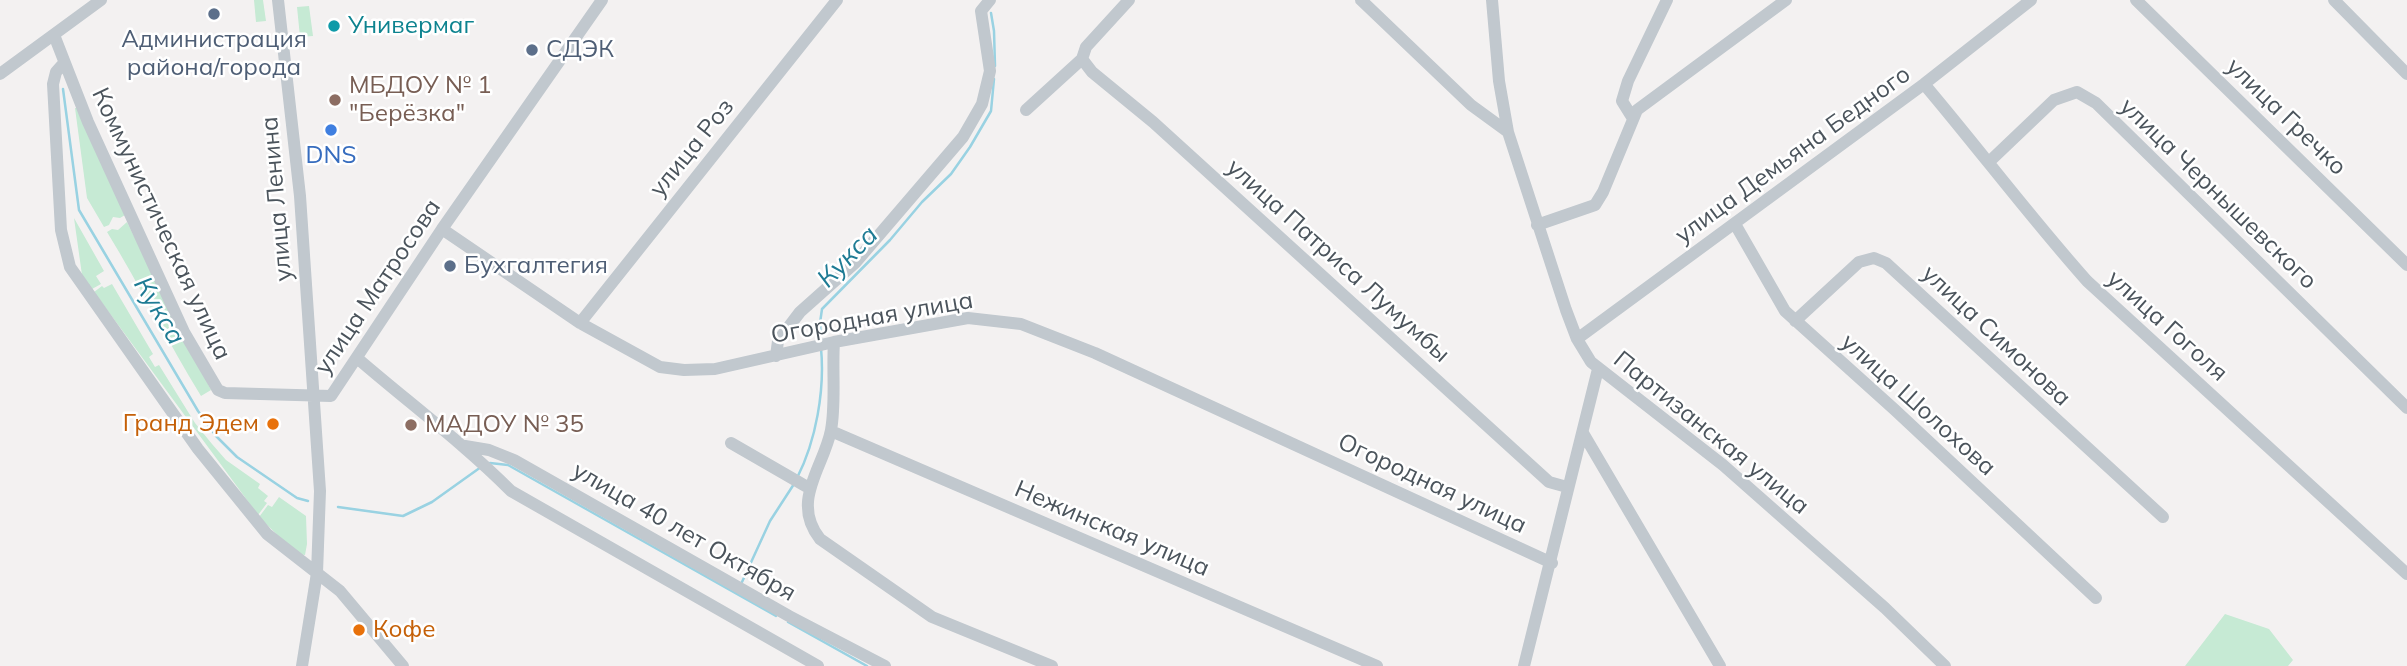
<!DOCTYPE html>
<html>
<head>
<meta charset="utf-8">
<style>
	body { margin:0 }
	canvas { display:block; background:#f3f1f1 }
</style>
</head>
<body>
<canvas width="2407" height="666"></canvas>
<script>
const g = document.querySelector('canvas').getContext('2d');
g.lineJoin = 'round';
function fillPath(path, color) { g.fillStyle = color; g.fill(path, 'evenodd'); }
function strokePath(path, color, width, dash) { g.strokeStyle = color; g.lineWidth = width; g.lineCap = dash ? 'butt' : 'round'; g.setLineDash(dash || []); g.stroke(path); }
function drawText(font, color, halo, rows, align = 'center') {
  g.font = font + ' Mulish,sans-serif'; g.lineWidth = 5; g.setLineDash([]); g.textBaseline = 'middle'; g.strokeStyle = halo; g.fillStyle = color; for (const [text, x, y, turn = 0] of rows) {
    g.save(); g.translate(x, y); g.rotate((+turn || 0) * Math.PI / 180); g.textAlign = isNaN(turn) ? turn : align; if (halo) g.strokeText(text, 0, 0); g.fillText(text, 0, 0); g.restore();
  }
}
const green = new Path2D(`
	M254,0H263L266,21L256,22Z
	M309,6L313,36L300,37L297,7Z
	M75,108H77L125,215L120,218L113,217L109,225L104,227L87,198Z
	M74,218L104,271L96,276L101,284L92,289L82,275Z
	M127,222L211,390L201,396C168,342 140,286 107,232L112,229L118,230Z
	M112,284L153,354L149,357L155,367L159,365L195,423L212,444L226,460L260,484L258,488L268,496L264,501L267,503L258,515L94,292L102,286L104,288Z
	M279,497L306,516L307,544L305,555L297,554L259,517L268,505L272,507Z
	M2225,614L2269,629L2293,660L2288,666H2185Z`);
const stream = new Path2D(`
	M991,13L994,31L995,66
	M63,89L79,210L198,411L216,436L237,457L297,498L308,501
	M821,342L820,323L822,309L890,240L922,202L951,174L970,147L991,111L994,79
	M490,463L508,465L776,616
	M797,478C816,441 825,390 821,348
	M338,507L403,516L432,502L481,467
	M742,582L770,521L794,484
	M788,622L867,666`);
const minor = new Path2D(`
	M278,0L300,196L320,491L317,573L302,666
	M1361,0L1471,105L1508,132
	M1492,0L1499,81L1508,132L1566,310L1577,339L1591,362L1723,465L1885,608L1945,666
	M2136,0L2407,265
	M2334,0L2407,74
	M54,35L88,122L184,332L218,390L225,393L331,396L442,229L602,0
	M1082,59L1092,72L1153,122L1549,482L1567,487
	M64,63L56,72L53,84L61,230L70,267L198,449L267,534L340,591L403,666
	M0,74L101,0
	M1924,84C1979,149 2030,217 2087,281L2407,574
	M1026,110L1082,59L1086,47L1129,0
	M1632,117L1622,101L1628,81L1667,0
	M1990,161L2054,100L2077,92L2096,103L2407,408
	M1735,224L1785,311L1895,410L2096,598
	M1537,225L1595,205L1603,192L1637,110L1786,0
	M442,229L580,323L660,367L684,370L715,369L834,342L968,318L1021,324L1095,353L1552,563
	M1795,321L1859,262L1874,258L1886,263L2163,517
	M580,323L837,0
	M1577,339L1924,84L2031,0
	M834,342C832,370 836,403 831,430C824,467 790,501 820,539L932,617L1052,666
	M776,356L778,341L800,312L855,263L963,137L982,104L990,71L981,11L990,0
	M357,358C408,402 463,443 511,491L818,666
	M831,431L1377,666
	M1583,433L1720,666
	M731,443L809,488
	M465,446L489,450L514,460L789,616L885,666
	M1524,666L1598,369`);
const markers = [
	[214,14,7,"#5c6f8a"],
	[334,26,7,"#0f9aa8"],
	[532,50,7,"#5c6f8a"],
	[335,100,7,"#8d6e63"],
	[331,130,7,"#3f7fe0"],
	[450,266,7,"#5c6f8a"],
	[273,424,7,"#e8710a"],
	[411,425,7,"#8d6e63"],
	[359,630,7,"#e8710a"]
];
const cultureNames = [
	["Универмаг",348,26]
];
const serviceNames = [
	["Администрация",214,40,"center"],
	["района/города",214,68,"center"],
	["СДЭК",546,50],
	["Бухгалтегия",464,266]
];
const educationNames = [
	["МБДОУ № 1",349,86],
	["\"Берёзка\"",349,114],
	["МАДОУ № 35",425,425]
];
const streetNames = [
	["улица Гречко",2286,117,44],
	["улица Роз",692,148,-51],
	["улица Демьяна Бедного",1793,155,-36],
	["улица Чернышевского",2218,194,44],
	["улица Ленина",277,199,-95],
	["Коммунистическая улица",161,224,65],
	["улица Патриса Лумумбы",1338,261,42],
	["улица Матросова",378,287,-56],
	["Огородная улица",872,318,-10],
	["улица Гоголя",2167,326,42],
	["улица Симонова",1996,336,43],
	["улица Шолохова",1918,405,42],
	["Партизанская улица",1711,433,39],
	["Огородная улица",1432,484,25],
	["Нежинская улица",1112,529,23],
	["улица 40 лет Октября",684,532,30]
];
const shopNames = [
	["DNS",331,156]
];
const foodNames = [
	["Гранд Эдем",259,424],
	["Кофе",373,630,"left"]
];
const waterNames = [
	["Кукса",848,257,-46],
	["Кукса",159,311,59]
];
fillPath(green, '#c6ead4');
strokePath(stream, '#99d2e2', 2.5);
strokePath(minor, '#c1c8ce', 12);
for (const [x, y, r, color] of markers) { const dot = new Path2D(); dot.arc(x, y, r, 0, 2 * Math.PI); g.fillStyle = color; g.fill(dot); strokePath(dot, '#fff', 2.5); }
drawText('24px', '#0d838f', '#fff', cultureNames, 'left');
drawText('24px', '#4e5e75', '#fff', serviceNames, 'left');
drawText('24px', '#785e54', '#fff', educationNames, 'left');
drawText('24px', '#4b545c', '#fff', streetNames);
drawText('24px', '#366cbe', '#fff', shopNames);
drawText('24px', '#c56008', '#fff', foodNames, 'right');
drawText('italic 26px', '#1e7b94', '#fff', waterNames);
</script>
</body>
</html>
